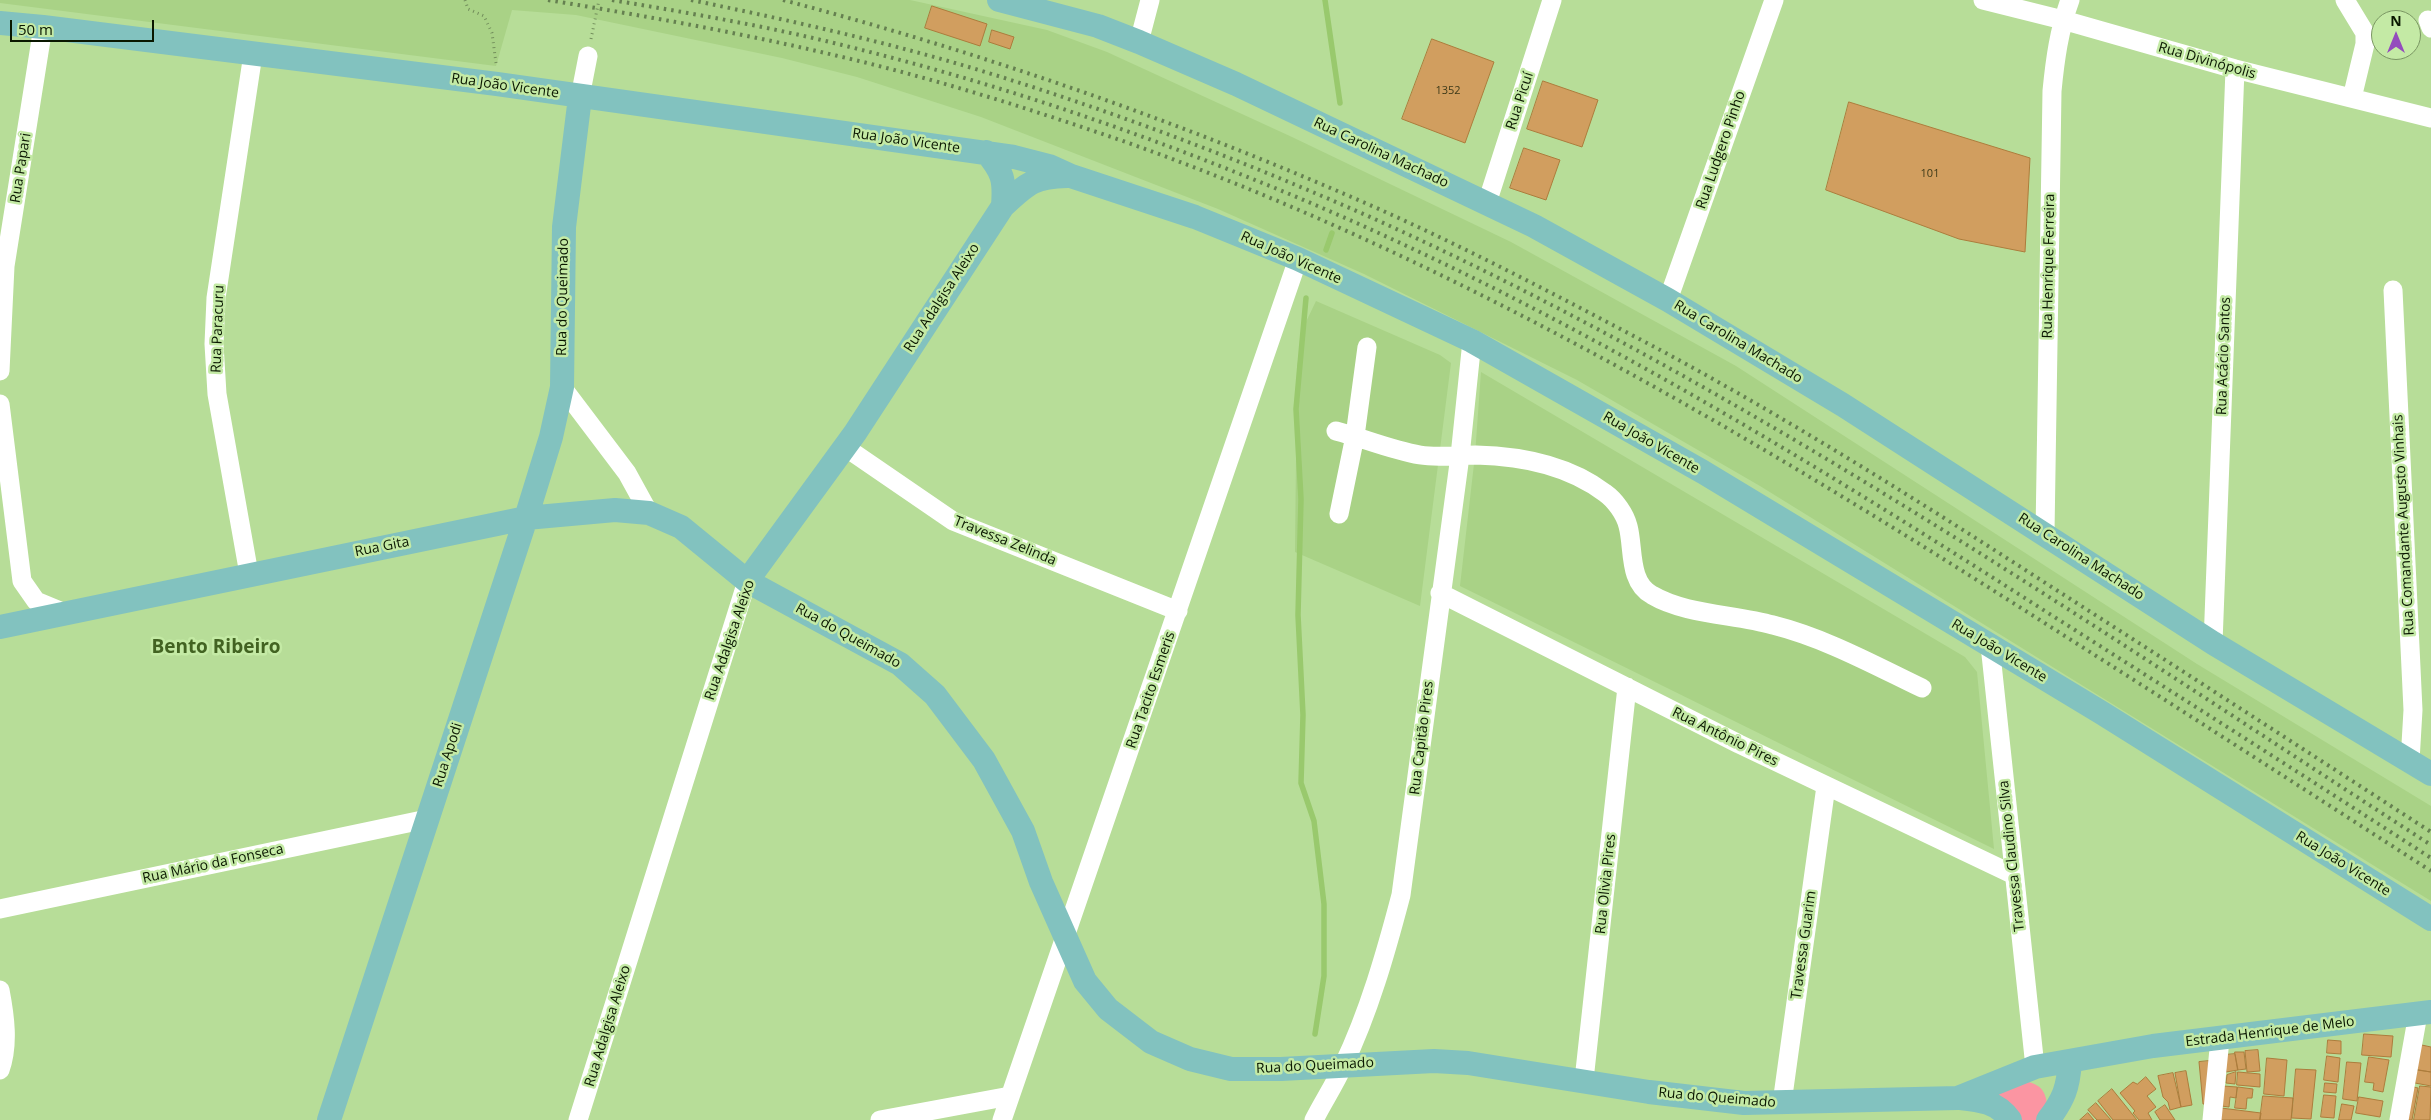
<!DOCTYPE html>
<html>
<head>
<meta charset="utf-8">
<style>
	body { margin:0 }
	#map { position:relative; width:2431px; height:1120px; overflow:hidden; background:#b7dd98; font-family:"Open Sans",sans-serif }
	canvas { display:block }
	.north { position:absolute; left:2371px; top:10px; width:50px; height:50px; box-sizing:border-box; background:#c4eaa5; border:1px solid #7a9663; border-radius:50%; rotate:0deg; font-size:14px; font-weight:700; line-height:20px; text-align:center; color:#0a1700 }
	.north::after { content:''; display:block; margin:auto; width:18px; height:22px; background:#944bbd; clip-path:polygon(50% 0,100% 100%,50% 72%,0 100%) }
	.scale { position:absolute; left:10px; top:20px; width:144px; height:22px; box-sizing:border-box; border:2px solid #0a1700; border-top:0; padding-left:6px; font-size:15px; line-height:18px; white-space:nowrap; color:#0a1700; -webkit-text-stroke:4px #c4eaa5; paint-order:stroke }
</style>
</head>
<body>
<div id="map">
<canvas width="2431" height="1120"></canvas>
<div class="north">N</div>
<div class="scale">50 m</div>
</div>
<script>
const g = document.querySelector('canvas').getContext('2d');
g.lineJoin = 'round';
function fillPath(path, color) { g.fillStyle = color; g.fill(path, 'evenodd'); }
function strokePath(path, color, width, dash) { g.strokeStyle = color; g.lineWidth = width; g.lineCap = dash ? 'butt' : 'round'; g.setLineDash(dash || []); g.stroke(path); }
function drawText(font, color, halo, rows, align = 'center') {
  g.font = font + ' "Open Sans",sans-serif'; g.lineWidth = 5; g.setLineDash([]); g.textBaseline = 'middle'; g.strokeStyle = halo; g.fillStyle = color; for (const [text, x, y, turn = 0] of rows) {
    g.save(); g.translate(x, y); g.rotate((+turn || 0) * Math.PI / 180); g.textAlign = isNaN(turn) ? turn : align; if (halo) g.strokeText(text, 0, 0); g.fillText(text, 0, 0); g.restore();
  }
}
const built = new Path2D(`
	M0,0H910L1047,30L1107,52L1292,137L1511,242L1736,366L2197,664L2431,806V901L1760,486L1577,380L1364,274L1218,209L981,117L857,77L782,58L576,15L512,10L496,66L0,3Z
	M1316,301L1440,355L1451,363L1420,606L1295,552L1297,366L1305,324Z
	M1481,372L1965,657L1977,672L1994,849L1460,586L1475,455Z`);
const green = new Path2D(`
	M2024,1081C2043,1085 2045,1091 2048,1109L2040,1120H2018L1992,1088Z`);
const stream = new Path2D(`
	M1325,0L1340,103
	M1326,250L1332,233
	M1306,298L1296,409L1301,499L1298,615L1303,715L1301,783L1314,821L1324,904V976L1315,1034`);
const building = new Path2D(`
	M932,6L987,24L980,46L925,28Z
	M992,30L1014,37L1010,49L989,42Z
	M1432,39L1494,62L1465,143L1402,119Z
	M1543,81L1598,100L1582,147L1527,129Z
	M1849,102L2030,158L2025,252L1959,239L1826,190Z
	M1524,148L1560,160L1546,200L1510,188Z
	M2364,1034L2393,1036L2391,1057L2362,1055Z
	M2328,1040L2341,1041V1054L2327,1053Z
	M2417,1044L2431,1047V1072L2413,1069Z
	M2258,1050L2260,1071L2247,1072L2245,1051Z
	M2235,1052H2244L2246,1069L2238,1070Z
	M2235,1054L2238,1070L2226,1072L2224,1055Z
	M2327,1056L2340,1058L2338,1082L2324,1080Z
	M2369,1057L2389,1060L2383,1092L2373,1090L2374,1083L2365,1082Z
	M2267,1058L2287,1060L2284,1096L2264,1094Z
	M2209,1061L2213,1103L2203,1104L2199,1062Z
	M2347,1062L2361,1063L2357,1101L2343,1099Z
	M2296,1069L2316,1070L2311,1119L2292,1118Z
	M2417,1070L2431,1072V1086L2415,1083Z
	M2186,1071L2192,1105L2181,1107L2175,1073Z
	M2236,1072L2235,1084L2226,1083L2227,1075Z
	M2238,1072L2260,1074V1087L2237,1085Z
	M2173,1073L2181,1107L2170,1110L2168,1102L2163,1097L2158,1076Z
	M2146,1077L2156,1089L2147,1096L2156,1107L2148,1113L2152,1120H2139L2133,1113L2135,1111L2120,1093L2133,1082L2137,1084Z
	M2325,1083L2337,1084L2336,1093L2324,1092Z
	M2223,1086L2237,1087L2236,1098L2230,1097L2229,1107L2221,1106Z
	M2409,1086L2418,1088L2412,1120H2402Z
	M2420,1086L2431,1087L2430,1120H2414Z
	M2238,1087L2253,1089L2252,1098H2247L2246,1109L2235,1108Z
	M2112,1089L2137,1120H2113L2098,1101Z
	M2324,1095L2336,1096L2334,1118L2321,1117Z
	M2263,1096L2293,1098L2291,1120H2260Z
	M2359,1097L2383,1101L2380,1117L2356,1113Z
	M2096,1103L2111,1120H2097L2088,1110Z
	M2342,1104L2354,1106L2351,1120H2339Z
	M2165,1105L2175,1120H2160L2155,1112Z
	M2221,1108L2261,1113L2260,1120H2219Z
	M2088,1113L2094,1120H2080Z`);
const path = new Path2D(`
	M465,0L468,9L484,16L492,33L496,63
	M591,39L599,0`);
const minor = new Path2D(`
	M1983,0L2063,20L2235,69L2431,118
	M2345,0L2365,33V44L2352,98
	M2428,20L2431,28
	M1139,42L1150,0
	M580,97L588,56
	M1487,203L1552,0
	M2393,290L2413,710L2410,761
	M1668,300L1774,0
	M0,371L5,266L43,27
	M562,387L627,473L649,513
	M0,404L22,581L36,601L65,613
	M1336,431C1363,438 1391,450 1420,455C1438,458 1457,455 1476,455C1521,456 1568,465 1605,493C1615,500 1625,514 1628,526C1634,548 1628,582 1652,595C1686,615 1735,614 1773,625C1825,638 1874,665 1922,688
	M845,447L953,521L1178,611
	M1339,514L1355,436L1367,347
	M2045,533L2052,91C2055,60 2059,30 2070,0
	M249,574L217,394L214,344L216,298L253,54
	M1440,593L1739,744L2014,875
	M2213,643L2235,69
	M1990,645L2035,1067
	M0,909L427,819
	M0,990C5,1016 9,1045 0,1070
	M1584,1080L1627,687
	M1782,1103L1826,786
	M578,1120L747,581
	M880,1120L1010,1096
	M1002,1120L1298,259
	M1314,1120C1323,1102 1335,1084 1343,1066C1369,1012 1386,952 1401,895L1460,456L1472,341
	M2212,1120L2220,1039
	M2399,1120L2418,1014`);
const major = new Path2D(`
	M999,0L1098,26L1139,42L1236,84L1534,226L1668,300L1843,405L2213,643L2431,774
	M0,23L43,27L497,84L1014,157L1049,166L1071,176L1195,217L1298,259L1472,341L1703,472L2102,713L2431,919
	M986,152C1003,172 1005,180 1003,206
	M747,581L855,433L1003,206C1028,183 1033,177 1067,176
	M0,627L526,518L615,510L649,513L681,527L747,581L900,664L935,695L984,760L1023,831L1041,882L1085,981L1108,1009L1151,1042L1190,1059L1231,1069H1281L1434,1061L1468,1063L1649,1092L1744,1103L1958,1098L2035,1067L2153,1046L2431,1012
	M1960,1098C1980,1100 1998,1102 2010,1120
	M329,1120L526,518L551,437L562,387L564,227L580,97
	M2048,1120C2064,1099 2068,1088 2070,1062`);
const rail = new Path2D(`
	M548,0C645,16 742,33 838,56C933,78 1027,108 1120,140C1458,259 1767,445 2068,638C2189,715 2310,793 2431,871
	M612,0C689,13 766,26 842,45C977,78 1110,122 1240,174C1524,286 1788,446 2045,611C2174,693 2303,775 2431,858
	M691,0C793,21 896,44 995,75C1126,116 1254,165 1379,221C1751,390 2089,624 2431,845
	M783,0C987,54 1187,124 1381,210C1477,253 1571,303 1664,352C1795,423 1922,503 2047,584C2175,666 2303,749 2431,832`);
const numberNames = [
	["1352",1448,91],
	["101",1930,174]
];
const streetNames = [
	["Rua Divinópolis",2207,61,16],
	["Rua João Vicente",505,86,8],
	["Rua Picuí",1520,101,-72],
	["Rua João Vicente",906,141,8],
	["Rua Ludgero Pinho",1721,150,-71],
	["Rua Carolina Machado",1381,153,25],
	["Rua Papari",21,168,-81],
	["Rua João Vicente",1291,258,24],
	["Rua Henrique Ferreira",2049,266,-89],
	["Rua do Queimado",563,297,-89],
	["Rua Adalgisa Aleixo",942,298,-57],
	["Rua Paracuru",218,329,-88],
	["Rua Carolina Machado",1738,342,31],
	["Rua Acácio Santos",2224,356,-88],
	["Rua João Vicente",1651,443,30],
	["Rua Comandante Augusto Vinhais",2404,525,-93],
	["Travessa Zelinda",1005,541,22],
	["Rua Gita",382,547,-11],
	["Rua Carolina Machado",2081,557,33],
	["Rua do Queimado",848,636,29],
	["Rua Adalgisa Aleixo",730,640,-71],
	["Rua João Vicente",1999,651,31],
	["Rua Tacito Esmeris",1151,690,-71],
	["Rua Antônio Pires",1725,737,26],
	["Rua Capitão Pires",1422,738,-83],
	["Rua Apodi",448,755,-72],
	["Travessa Claudino Silva",2012,856,-96],
	["Rua Mário da Fonseca",213,864,-12],
	["Rua João Vicente",2343,864,32],
	["Rua Olivia Pires",1606,884,-84],
	["Travessa Guarim",1804,945,-82],
	["Rua Adalgisa Aleixo",608,1026,-73],
	["Estrada Henrique de Melo",2270,1032,-7],
	["Rua do Queimado",1315,1066,-3],
	["Rua do Queimado",1717,1098,5]
];
const districtNames = [
	["Bento Ribeiro",216,648]
];
fillPath(built, '#a9d286');
fillPath(green, '#fb95a2');
strokePath(stream, '#99c96d', 5.5);
fillPath(building, '#d19e5f');
strokePath(building, '#ac7c3c', 1);
strokePath(path, '#738f5c', 3, [1, 4]);
strokePath(minor, '#fff', 19);
strokePath(major, '#82c2bf', 24);
strokePath(rail, '#658050', 4, [2.5, 5]);
drawText('11px', '#3c3918', null, numberNames);
drawText('14px', '#0a1700', '#c4eaa5', streetNames);
drawText('bold 19px', '#426322', '#c4eaa5', districtNames);
</script>
</body>
</html>
